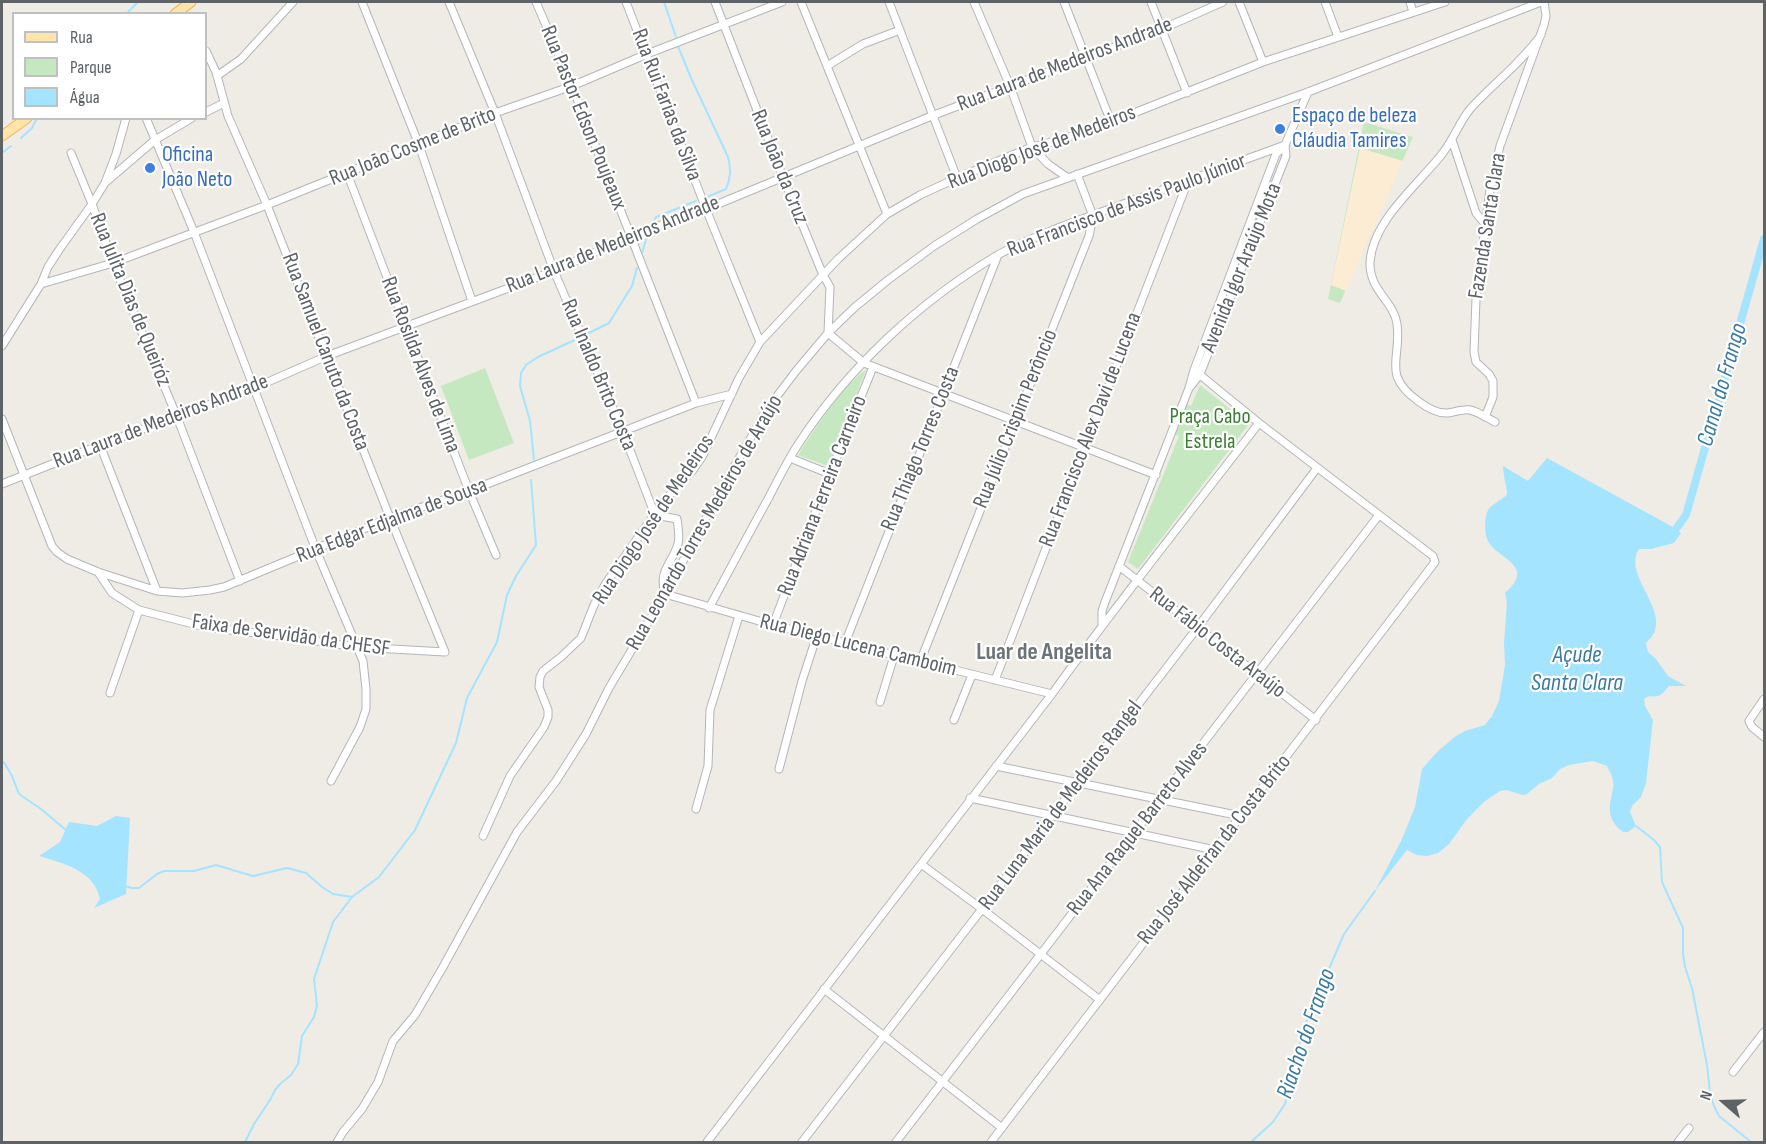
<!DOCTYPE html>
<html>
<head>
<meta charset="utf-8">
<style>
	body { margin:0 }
	#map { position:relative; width:1766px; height:1144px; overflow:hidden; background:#efebe5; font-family:"Sofia Sans Condensed",sans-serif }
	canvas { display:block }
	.frame { position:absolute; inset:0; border:3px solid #5c6266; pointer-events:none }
	.legend { position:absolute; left:12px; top:12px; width:195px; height:108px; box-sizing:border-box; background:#fff; border:2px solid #bec0c2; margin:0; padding:8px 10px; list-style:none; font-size:18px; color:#5c6266 }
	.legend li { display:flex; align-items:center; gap:12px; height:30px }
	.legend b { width:30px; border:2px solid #bec0c2 }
	.north { position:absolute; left:1694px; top:1072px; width:60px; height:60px; -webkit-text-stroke:4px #fff; paint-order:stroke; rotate:290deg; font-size:16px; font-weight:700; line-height:24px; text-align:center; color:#5c6266 }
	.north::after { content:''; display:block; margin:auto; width:21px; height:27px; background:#5c6266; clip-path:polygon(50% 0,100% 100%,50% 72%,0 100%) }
</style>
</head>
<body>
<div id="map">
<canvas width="1766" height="1144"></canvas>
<div class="frame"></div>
<ul class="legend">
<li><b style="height:8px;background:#ffe5aa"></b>Rua</li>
<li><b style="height:16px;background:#c6e8c0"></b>Parque</li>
<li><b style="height:16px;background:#a5e4ff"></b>Água</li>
</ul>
<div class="north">N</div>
</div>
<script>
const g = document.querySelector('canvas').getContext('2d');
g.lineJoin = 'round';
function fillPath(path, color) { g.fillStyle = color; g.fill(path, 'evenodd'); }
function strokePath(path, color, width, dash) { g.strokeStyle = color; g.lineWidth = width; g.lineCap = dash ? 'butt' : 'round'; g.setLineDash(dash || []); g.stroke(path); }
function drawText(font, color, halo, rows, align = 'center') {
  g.font = font + ' "Sofia Sans Condensed",sans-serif'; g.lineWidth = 4.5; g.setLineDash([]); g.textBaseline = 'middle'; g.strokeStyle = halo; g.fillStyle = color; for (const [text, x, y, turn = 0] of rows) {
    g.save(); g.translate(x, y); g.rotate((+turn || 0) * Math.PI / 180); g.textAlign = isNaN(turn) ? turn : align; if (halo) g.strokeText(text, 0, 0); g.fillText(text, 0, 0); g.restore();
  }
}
const green = new Path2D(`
	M1364,122L1413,137L1340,303L1328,299Z
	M485,368L514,443L469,460L441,386Z
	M866,370L828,466L798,455C812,433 845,382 866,370Z
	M1200,385L1249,424L1138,569L1128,562L1179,436L1174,434L1186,404L1191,406Z`);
const sand = new Path2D(`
	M1360,148L1403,161L1346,291L1331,285Z`);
const water = new Path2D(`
	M1547,458L1671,526L1681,533L1674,543L1651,549H1639C1623,573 1664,605 1655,631C1653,636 1649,639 1646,643L1648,652L1656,659L1668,676L1686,686H1669C1662,694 1660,698 1649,696L1644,699L1645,706L1653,720L1646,783L1641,797L1632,806L1630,812L1636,826L1628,832H1623C1606,819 1609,807 1613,789C1615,781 1610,772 1607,766L1593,761L1569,765L1560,769L1552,778L1539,784L1527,794L1523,795L1506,790L1500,791L1485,801L1467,819L1449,844L1438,853L1427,856L1417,855L1407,850L1375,891L1402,839L1415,807L1422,769L1438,751L1456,736L1465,731L1485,725L1492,716L1499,701L1505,665L1504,643L1507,603L1505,593C1536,567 1500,559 1489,543C1484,535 1484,518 1488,510C1492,504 1501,500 1507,495C1507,485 1503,477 1503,466L1528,481Z
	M116,816L130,818L126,894L94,908L100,899C95,871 63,863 39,856L60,842L69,822L97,826Z`);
const stream = new Path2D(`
	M664,2L676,37
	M126,14L138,2
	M678,46L691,78L728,157C731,169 731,178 726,189L707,197
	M21,138L32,128L37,118
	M2,153L11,146
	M651,225L656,217L696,201
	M642,253L647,236
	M587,334L609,323L632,286L637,268
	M534,460L530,421L520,386L521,373L526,365L538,357L577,339
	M2,761L5,764L12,776L19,794L41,809L67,831
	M1636,826L1654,840L1660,847L1662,882L1683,928V954L1685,967L1692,988L1707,1065L1710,1093L1714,1106L1719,1116L1751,1142
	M125,886L132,888H139L157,874L164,871H194L216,865L253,876L287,868L306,873L322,887L333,894L352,897
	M245,1142L254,1124L270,1100L275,1090L280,1084L291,1075L298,1064L302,1036L314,1017L317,1006L314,979L333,922L352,897L379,877L415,830L456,743L467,698L497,642L507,595L516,576L536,545L531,480
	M1251,1142L1273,1122L1285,1104L1304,1027L1344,934L1375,891`);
const canal = new Path2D(`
	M1676,529L1686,515L1764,239`);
const minor = new Path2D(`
	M362,2L419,145L472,301
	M449,2L495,113L554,271L623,432L655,515L677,519C678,527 680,536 678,544C672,564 658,570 665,594L773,625L1052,694
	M536,2L572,86L696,403
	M626,2L706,209L760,342
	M715,2L783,177L823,275L830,287L828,333L864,363L1156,475
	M801,2L887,214
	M889,2L957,178
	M974,2L1010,86L1032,147L1048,164L1068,178
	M1064,2L1111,122
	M1151,2L1187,93
	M1239,2L1263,62
	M1325,2L1338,37
	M1410,2L1413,12
	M827,66L863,44L900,30
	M217,76L241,59L293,2
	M206,112L224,103
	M146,118L194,232L316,550L363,661L366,689V709L360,727L331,781
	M1452,140L1476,213L1485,224
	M71,153L92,204L113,263L177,417L240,581
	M347,173L469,491L496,555
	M107,181L155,140L192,118
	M41,284L113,263L267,205L495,113L572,86L647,54L782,2
	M2,346L41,284L48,267L59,250L92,204L105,183L116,154L126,118
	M1191,386L1200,374L1286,156L1285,145
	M1485,417L1493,397V381L1489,374L1476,362L1474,352L1476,299L1490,189L1500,146L1544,25L1546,16L1544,2
	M2,419L52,546L57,552L67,559L98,572L157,591L182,593L210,590L224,587L390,518L469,491L696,403L732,394
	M1495,422C1487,418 1479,412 1470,410C1463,409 1455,412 1448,413C1438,414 1426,407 1418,401C1381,374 1402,359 1397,324C1394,301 1369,291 1370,262C1373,220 1418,185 1442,154C1454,139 1459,122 1471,108C1494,83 1521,63 1541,35
	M100,445L157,591
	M790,458L830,474
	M2,484L100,445L254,388L327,356L554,271L630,236L706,209L934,115L1162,29L1223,2
	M1119,566L1316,720
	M98,572L112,593L139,610L110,693
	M709,608C729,571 748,535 768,499C778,480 787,461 799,443C848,368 919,302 996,256C1017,244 1041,235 1063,226L1285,145
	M139,610L205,627L282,636L357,647L445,652L390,518L267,205L228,116L216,72L206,51
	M773,625L830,474L873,367
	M1102,625V611L1105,602L1189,388L1194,370L1276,154L1285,145L1308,92
	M845,643L998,255
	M920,662L1089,236L1093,216L1077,174
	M995,680L1188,181
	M1764,699L1749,721L1752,727L1764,737
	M880,702L894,656
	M954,720L972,675
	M996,766L1241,816
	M779,769L802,681L817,635
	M970,798L1215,850
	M696,809L708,766L710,710L739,616
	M483,836L510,776L544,727L548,717V710L539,687L540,677L543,671L561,657L581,638L594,605L606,583L663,502L693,470L702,457L739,378L760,342L838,259L887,214L920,195L957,178L1032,147L1060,140L1111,122L1263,62L1445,2
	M921,864L982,909L1100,1000
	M824,989L1002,1128
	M1733,1072L1764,1032
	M337,1142L343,1132L362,1109L378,1082L393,1041L415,1015L443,967L517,832L556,781L586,734L609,688L665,594L731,472L768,408L796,371L828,333L855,307L888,280L934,246L977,219L1023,194L1308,92L1541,2
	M707,1142L1052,694C1118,602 1190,513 1259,423
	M802,1142L982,909L1053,815L1198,627L1317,468
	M896,1142L1379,515
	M991,1142L1435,562L1433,556L1259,423L1194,370
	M1678,1142L1689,1128`);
const major = new Path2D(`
	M175,14L191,2
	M2,136L27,118`);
const markers = [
	[1280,129,6,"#3f7fe0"],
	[150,168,6,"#3f7fe0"]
];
const streetNames = [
	["Rua Laura de Medeiros Andrade",1065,65,-21],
	["Rua Rui Farias da Silva",666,105,69],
	["Rua Pastor Edson Poujeaux",583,118,68],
	["Rua João Cosme de Brito",413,147,-22],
	["Rua Diogo José de Medeiros",1042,148,-21],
	["Rua João da Cruz",779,167,68],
	["Rua Francisco de Assis Paulo Júnior",1127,206,-21],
	["Fazenda Santa Clara",1488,226,-81],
	["Rua Laura de Medeiros Andrade",613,245,-22],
	["Avenida Igor Araújo Mota",1242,268,-68],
	["Rua Julita Dias de Queiróz",130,300,68],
	["Rua Samuel Canuto da Costa",325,352,69],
	["Rua Rosilda Alves de Lima",420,365,69],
	["Rua Inaldo Brito Costa",598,375,67],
	["Rua Júlio Crispim Perôncio",1016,419,-68],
	["Rua Laura de Medeiros Andrade",161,422,-21],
	["Rua Francisco Alex Davi de Lucena",1091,430,-69],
	["Rua Thiago Torres Costa",921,449,-68],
	["Rua Adriana Ferreira Carneiro",823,496,-69],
	["Rua Diogo José de Medeiros",654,520,-56],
	["Rua Edgar Edjalma de Sousa",392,521,-21],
	["Rua Leonardo Torres Medeiros de Araújo",705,523,-60],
	["Faixa de Servidão da CHESF",291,636,8],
	["Rua Fábio Costa Araújo",1217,643,38],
	["Rua Diego Lucena Camboim",858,646,14],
	["Rua Luna Maria de Medeiros Rangel",1061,806,-53],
	["Rua Ana Raquel Barreto Alves",1138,829,-52],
	["Rua José Aldefran da Costa Brito",1215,850,-52]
];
const shopNames = [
	["Espaço de beleza",1292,116],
	["Cláudia Tamires",1292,141],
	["Oficina",162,155],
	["João Neto",162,180]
];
const parkNames = [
	["Praça Cabo",1210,417],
	["Estrela",1210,442]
];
const waterNames = [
	["Canal do Frango",1723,385,-74],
	["Açude",1577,656],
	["Santa Clara",1577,684],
	["Riacho do Frango",1307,1034,-71]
];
const neighbourhoodNames = [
	["Luar de Angelita",1044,653]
];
fillPath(green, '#c6e8c0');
fillPath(sand, '#fcecd3');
fillPath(water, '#a5e4ff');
strokePath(stream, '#a5e4ff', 2);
strokePath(canal, '#a5e4ff', 8);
strokePath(minor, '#b2b6ba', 9);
strokePath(major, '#f6b357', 11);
strokePath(minor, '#fff', 7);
strokePath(major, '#ffe5aa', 9);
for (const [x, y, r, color] of markers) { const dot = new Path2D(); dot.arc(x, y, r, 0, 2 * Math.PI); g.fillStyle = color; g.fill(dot); strokePath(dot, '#fff', 2); }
drawText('22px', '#5c6266', '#fff', streetNames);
drawText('22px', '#366cbe', '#fff', shopNames, 'left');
drawText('22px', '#398130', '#fff', parkNames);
drawText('italic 24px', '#397ba3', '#fff', waterNames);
drawText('bold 24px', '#6d7478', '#fff', neighbourhoodNames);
</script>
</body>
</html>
